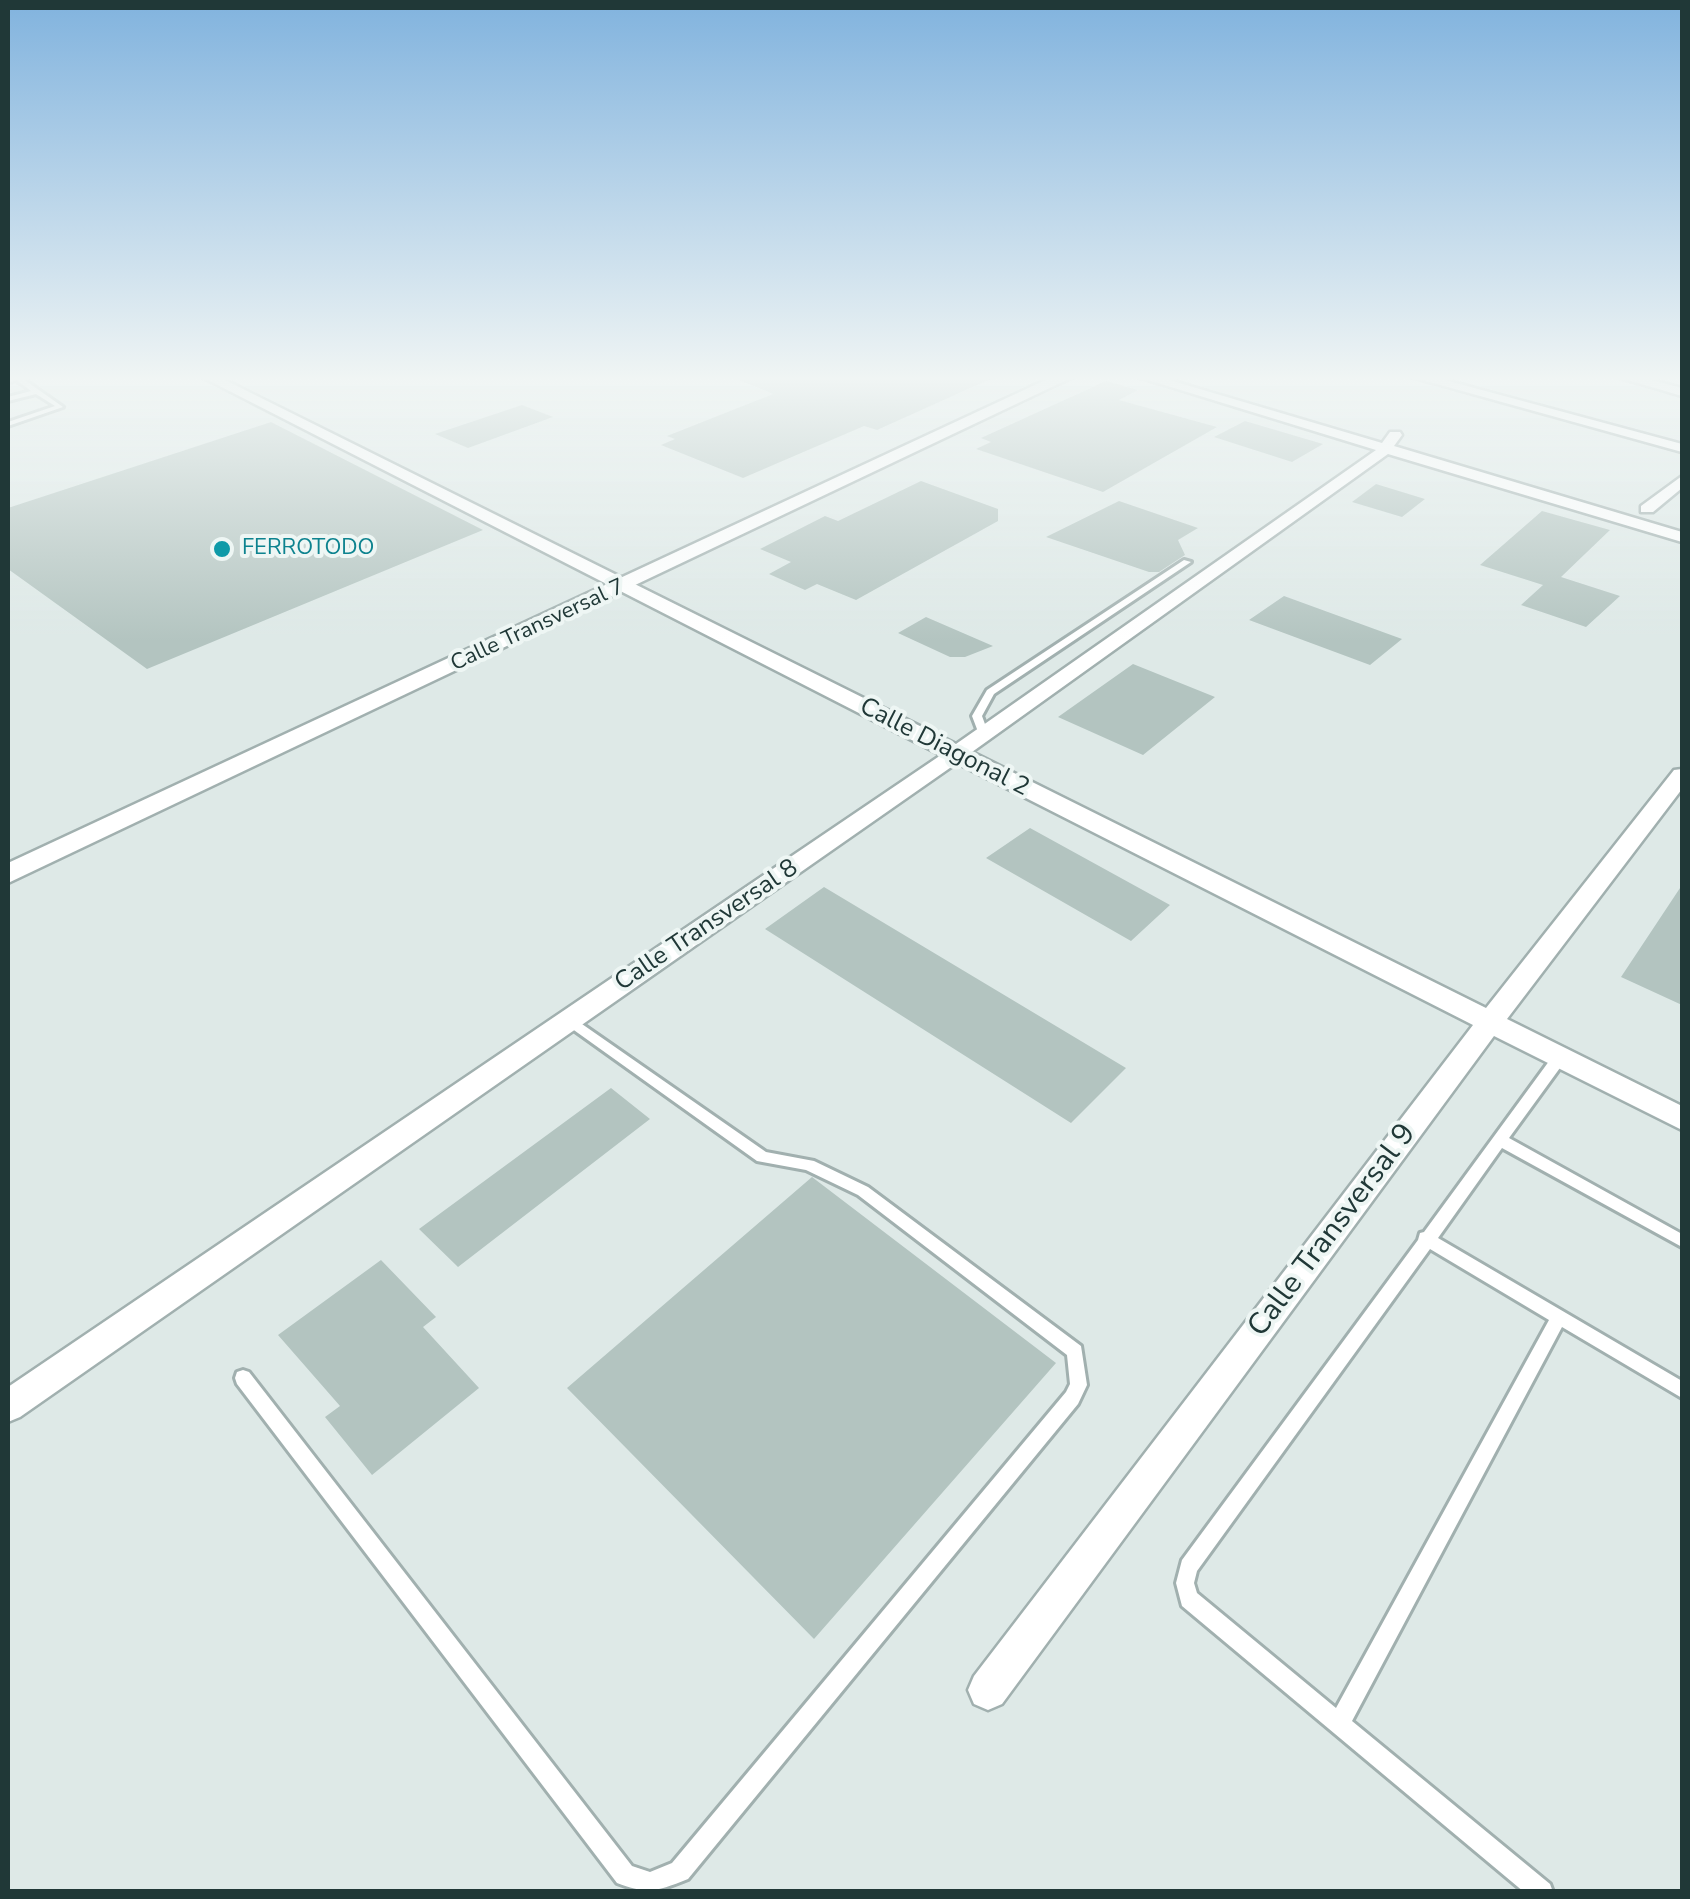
<!DOCTYPE html>
<html>
<head>
<meta charset="utf-8">
<style>
	body { margin:0 }
	#map { position:relative; width:1690px; height:1899px; overflow:hidden; background:#dee9e7; font-family:"Nunito Sans",sans-serif }
	canvas { display:block }
	.frame { position:absolute; inset:0; border:10px solid #203837; pointer-events:none }
</style>
</head>
<body>
<div id="map">
<canvas width="1690" height="1899"></canvas>
<div class="frame"></div>
</div>
<script>
const g = document.querySelector('canvas').getContext('2d');
g.lineJoin = 'round';
function fillPath(path, color) { g.fillStyle = color; g.fill(path, 'evenodd'); }
function strokePath(path, color, width, dash) { g.strokeStyle = color; g.lineWidth = width; g.lineCap = dash ? 'butt' : 'round'; g.setLineDash(dash || []); g.stroke(path); }
function drawText(font, color, halo, rows, align = 'center') {
  g.font = font + ' "Nunito Sans",sans-serif'; g.lineWidth = 8; g.setLineDash([]); g.textBaseline = 'middle'; g.strokeStyle = halo; g.fillStyle = color; for (const [text, x, y, turn = 0] of rows) {
    g.save(); g.translate(x, y); g.rotate((+turn || 0) * Math.PI / 180); g.textAlign = isNaN(turn) ? turn : align; if (halo) g.strokeText(text, 0, 0); g.fillText(text, 0, 0); g.restore();
  }
}
const building = new Path2D(`
	M730,376H997L877,430L864,426L743,478L661,445L675,439L667,436L773,394Z
	M1106,381L1138,390L1119,400L1217,427L1103,492L976,449L991,442L981,438Z
	M522,405L553,417L468,448L435,434Z
	M1245,421L1323,444L1292,462L1214,437Z
	M271,422L483,530L147,669L8,569V508Z
	M921,481L998,509V521L856,600L817,584L805,590L769,574L791,562L760,549L825,516L838,521Z
	M1376,484L1425,499L1402,517L1352,502Z
	M1119,501L1198,528L1178,540L1185,555L1159,572H1149L1046,537Z
	M1542,511L1610,530L1561,577L1620,596L1586,627L1521,605L1543,585L1480,565Z
	M1284,596L1402,639L1370,665L1249,620Z
	M926,617L993,646L965,657H950L898,633Z
	M1133,664L1215,697L1143,755L1058,717Z
	M1030,828L1170,905L1131,941L986,858Z
	M1682,885V1005L1621,977Z
	M824,887L1126,1068L1071,1123L765,929Z
	M611,1088L650,1119L458,1267L419,1229Z
	M812,1177L1056,1363L814,1639L567,1388Z
	M381,1260L436,1317L423,1327L479,1388L372,1475L325,1417L340,1406L278,1335Z`);
const service = new Path2D(`
	M13,376H19L63,407L8,426V422L55,406L36,394L8,401V397L31,391L14,378Z
	M1184,560L1191,562L994,694L982,716L989,735L988,737H980L972,716L987,690Z
	M569,1015L766,1152L814,1161L868,1187L1081,1346L1087,1385L1078,1404L688,1879C658,1891 648,1895 617,1883L237,1384L235,1378L237,1372L243,1370L249,1372L632,1866L650,1872L672,1863L1066,1392L1070,1384L1067,1355L858,1195L806,1170L757,1161L564,1023L562,1020L564,1017Z
	M1560,1052L1565,1053L1567,1057L1565,1061L1509,1138L1682,1234V1247L1502,1148L1438,1238L1682,1381V1398L1562,1327L1352,1721L1550,1884L1553,1892H1524L1182,1606L1176,1583L1182,1560L1418,1240L1420,1233L1424,1232L1555,1053ZM1430,1249L1549,1320L1336,1708L1197,1593L1194,1583L1197,1571Z`);
const minor = new Path2D(`
	M8,376H27L8,383Z
	M200,376H217L956,744L1376,450L1135,376H1156L1382,443L1390,432H1400L1402,435L1394,446L1682,532V542L1388,454L972,752L1486,1008L1674,770L1682,769V789L1507,1019L1682,1106V1130L1494,1036L1002,1704L988,1710L974,1704L968,1690L974,1676L1473,1025L957,763L20,1417L8,1422V1387L941,755Z
	M1408,376H1430L1682,444V452Z
	M1614,376H1636L1682,388V396Z
	M1682,476V488L1653,512H1641V506Z`);
const tertiary = new Path2D(`
	M1054,376H1075L8,883V863Z`);
const markers = [
	[222,549,10,"#0f9aa8"]
];
const farCulturenames = [
	["FERROTODO",242,549]
];
const farStreetnames = [
	["Calle Transversal 7",538,626,-25]
];
const streetNames = [
	["Calle Diagonal 2",944,748,27],
	["Calle Transversal 8",707,926,-34]
];
const nearStreetnames = [
	["Calle Transversal 9",1333,1231,-53]
];
fillPath(building, '#b3c4c0');
strokePath(service, '#a1b0af', 6);
strokePath(minor, '#a1b0af', 5);
strokePath(tertiary, '#a1b0af', 5);
fillPath(service, '#fff');
fillPath(minor, '#fff');
fillPath(tertiary, '#fff');
const sky = g.createLinearGradient(0, 0, 0, 642);
sky.addColorStop(0, '#81b3de');
sky.addColorStop(0.59, '#f0f5f4');
sky.addColorStop(1, '#f0f5f400');
g.fillStyle = sky;
g.fillRect(0, 0, 1690, 642);
for (const [x, y, r, color] of markers) { const dot = new Path2D(); dot.arc(x, y, r, 0, 2 * Math.PI); g.fillStyle = color; g.fill(dot); strokePath(dot, '#eef6f4', 4); }
drawText('22px', '#0d838f', '#eef6f4', farCulturenames, 'left');
drawText('22px', '#203837', '#eef6f4', farStreetnames);
drawText('25px', '#203837', '#eef6f4', streetNames);
drawText('30px', '#203837', '#eef6f4', nearStreetnames);
</script>
</body>
</html>
